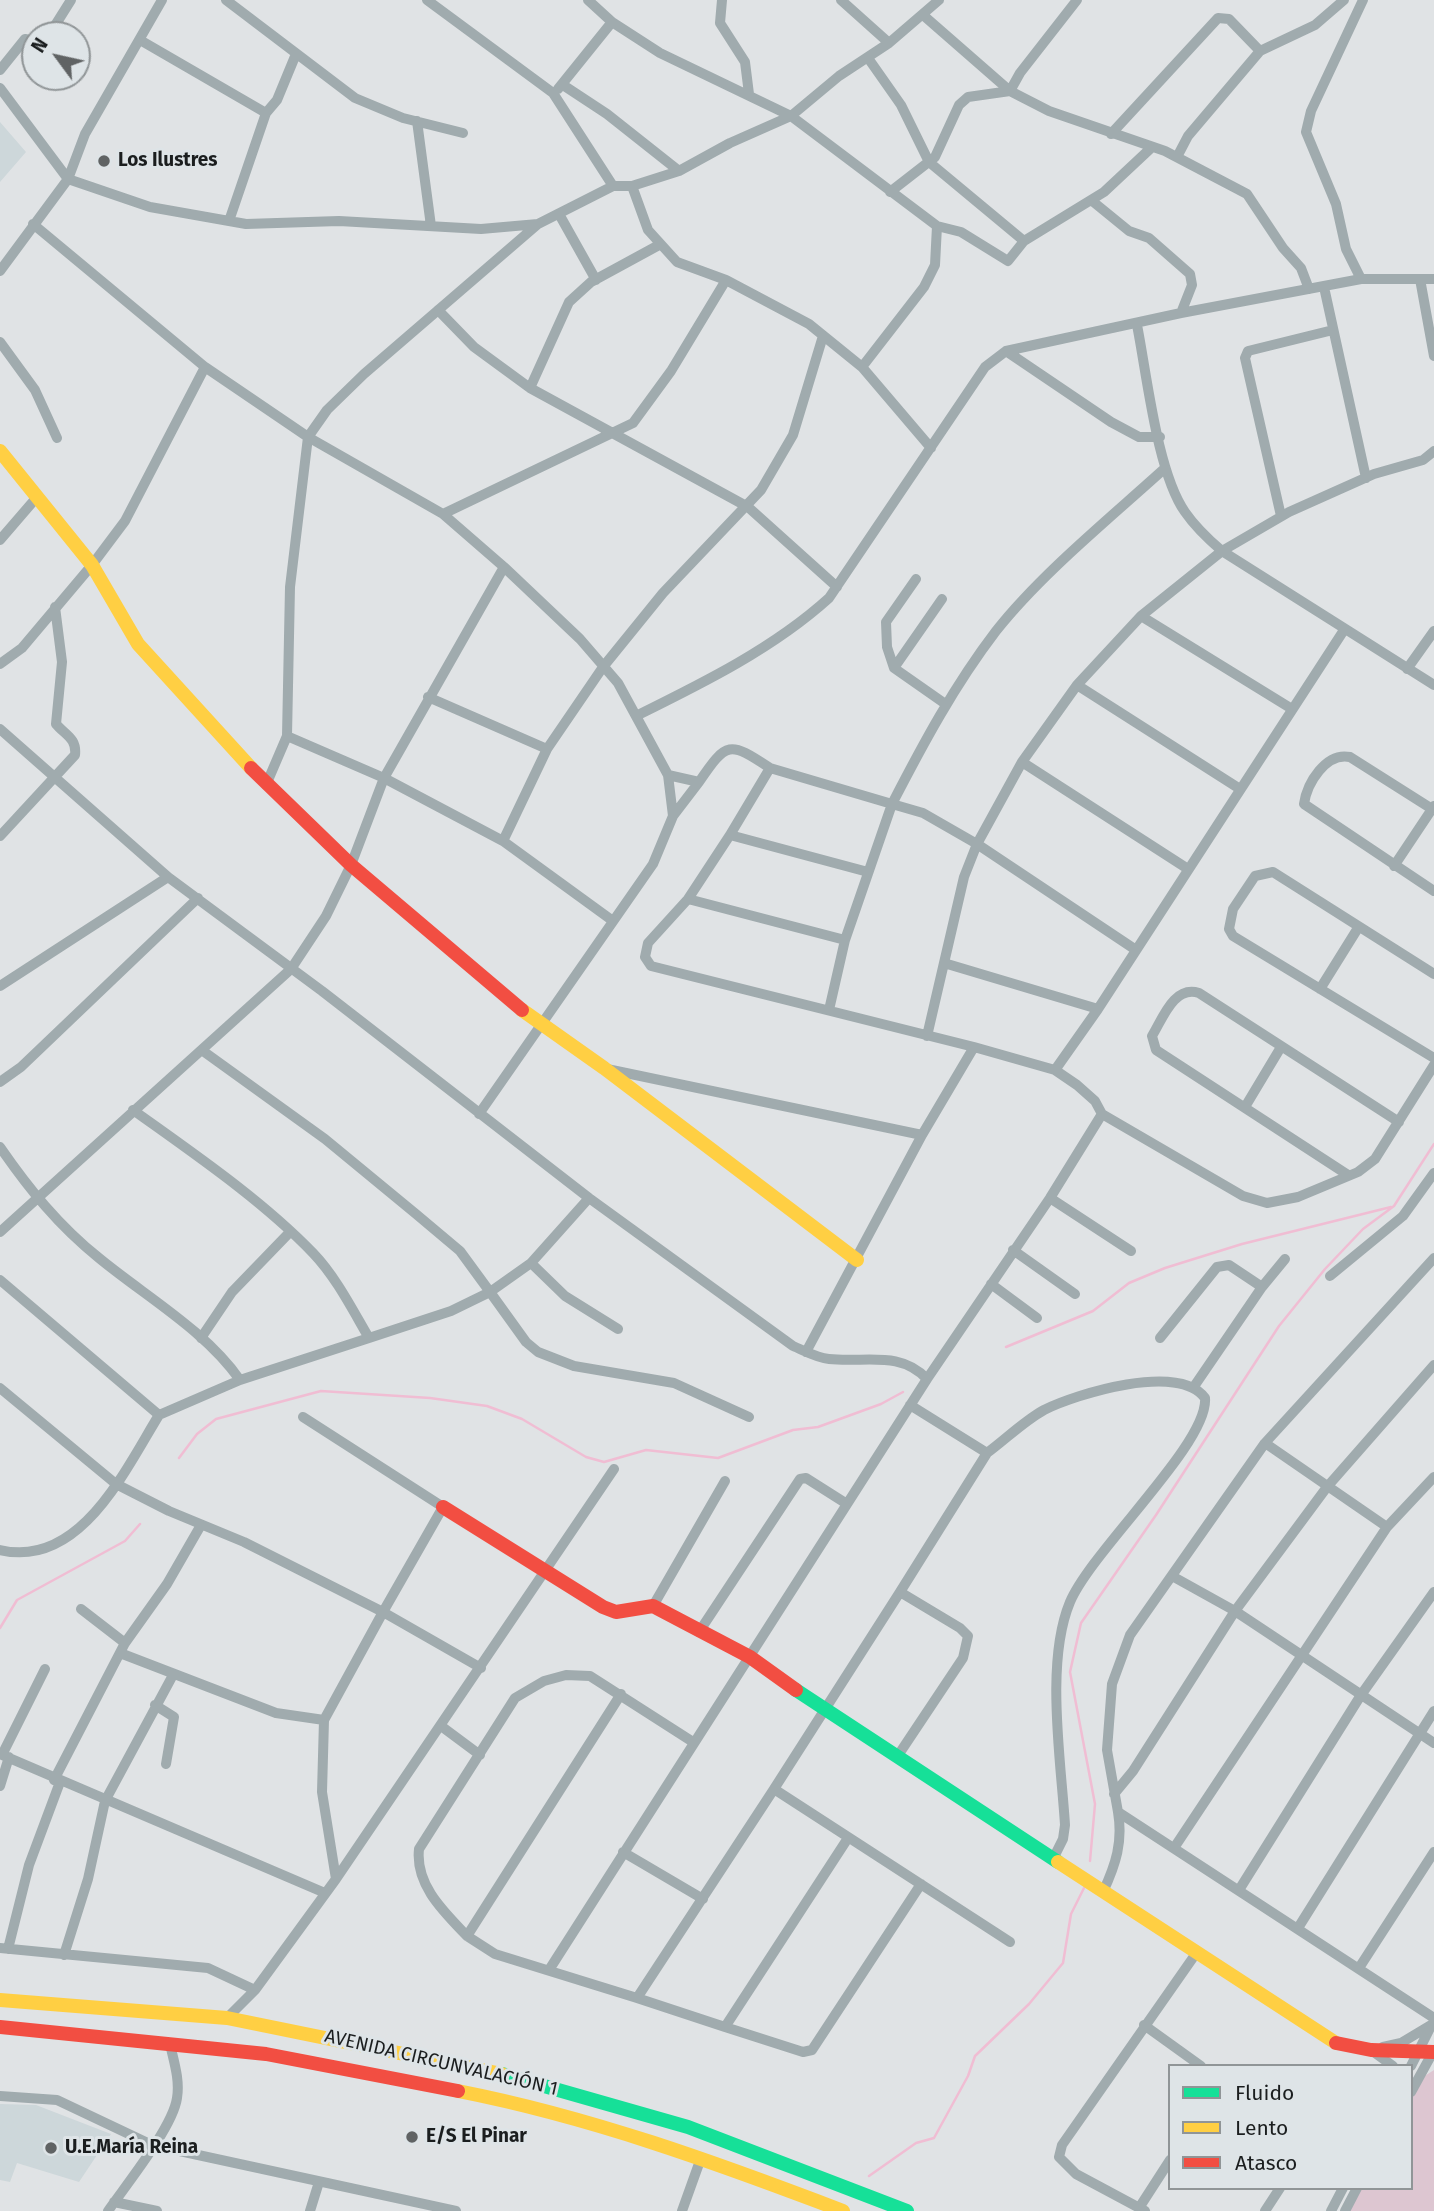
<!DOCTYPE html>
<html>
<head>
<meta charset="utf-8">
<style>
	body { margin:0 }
	#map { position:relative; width:1434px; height:2211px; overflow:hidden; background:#e0e3e5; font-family:"Fira Sans",sans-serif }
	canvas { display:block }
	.legend { position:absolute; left:1168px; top:2064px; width:245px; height:126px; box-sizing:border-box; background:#dee4e7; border:2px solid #909597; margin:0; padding:9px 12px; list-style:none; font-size:21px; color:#1b1e1f }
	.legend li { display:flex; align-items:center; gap:14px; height:35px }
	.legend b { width:35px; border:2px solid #909597 }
	.north { position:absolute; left:21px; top:21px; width:70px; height:70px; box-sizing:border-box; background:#dee4e7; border:2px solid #909597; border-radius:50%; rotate:303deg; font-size:19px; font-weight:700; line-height:28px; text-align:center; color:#1b1e1f }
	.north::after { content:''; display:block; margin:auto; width:24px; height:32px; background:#606364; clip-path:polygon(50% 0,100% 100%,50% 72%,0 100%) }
</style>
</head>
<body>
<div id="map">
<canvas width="1434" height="2211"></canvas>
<ul class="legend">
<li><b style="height:9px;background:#16e098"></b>Fluido</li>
<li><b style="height:9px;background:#ffcf43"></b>Lento</li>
<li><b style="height:9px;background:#f24e42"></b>Atasco</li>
</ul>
<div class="north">N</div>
</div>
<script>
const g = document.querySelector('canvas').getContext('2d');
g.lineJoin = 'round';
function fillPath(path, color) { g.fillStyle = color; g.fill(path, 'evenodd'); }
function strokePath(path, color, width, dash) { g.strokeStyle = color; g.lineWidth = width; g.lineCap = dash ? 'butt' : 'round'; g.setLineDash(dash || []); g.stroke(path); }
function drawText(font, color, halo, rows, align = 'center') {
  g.font = font + ' "Fira Sans",sans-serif'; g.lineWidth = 6; g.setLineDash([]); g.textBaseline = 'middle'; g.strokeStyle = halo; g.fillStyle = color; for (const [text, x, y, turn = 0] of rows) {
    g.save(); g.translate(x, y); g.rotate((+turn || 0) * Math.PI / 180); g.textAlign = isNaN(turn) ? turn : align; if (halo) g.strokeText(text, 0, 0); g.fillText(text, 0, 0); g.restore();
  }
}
const built = new Path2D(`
	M0,122L26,152L0,182Z
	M0,2104L36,2105L111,2134L79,2182L17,2163L10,2182L0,2180Z`);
const green = new Path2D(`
	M1434,2070V2211H1345L1357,2188H1411V2092L1417,2081Z`);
const stream = new Path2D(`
	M1006,1347L1093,1311L1129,1283L1165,1268L1242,1244L1391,1207
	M179,1458L197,1434L216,1419L321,1391L430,1398L487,1406L522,1419L586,1457L604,1462L646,1450L718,1458L793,1430L818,1427L881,1404L903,1392
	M0,1628L17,1600L125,1541L140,1524
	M1090,1861L1095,1804L1070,1672L1081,1623L1156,1515L1279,1326L1325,1269L1363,1229L1394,1206L1434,1144
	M869,2176L916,2143L934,2138L968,2076L975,2056L1029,2004L1063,1963L1071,1914L1084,1888`);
const street = new Path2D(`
	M226,0L355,98L403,118L463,133
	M427,0L553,93L613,186
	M588,0L612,22L660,53L791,116L937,226L935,265L924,287L862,367
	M722,0L720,23L745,62L749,94
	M841,0L889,43
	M923,15L1010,91L1020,73L1077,0
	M49,35L71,0
	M140,40L266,113
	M868,58L901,105L929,162L1024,241
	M0,70L25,39L35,41
	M563,85L607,114L679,171
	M0,88L68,179L150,207L246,224L339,221L481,229L538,224
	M558,89L612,22
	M417,121L431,226
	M1111,134L1218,18L1229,19L1260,51
	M1177,157L1188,136L1260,51L1315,25L1344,0
	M632,186L648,230L677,262L726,280L809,324L862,367L931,448
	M890,192L935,157L959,105L968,97L1010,91L1049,111L1165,151L1247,194L1283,248L1301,268L1309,289
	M1091,200L1129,231L1149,238L1190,274L1192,285L1181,313
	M559,214L596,280
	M229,221L266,113L277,100L296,54
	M33,224L205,367L308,437L443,514L504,567L580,639L618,683L668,775L673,816
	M937,226L961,232L1008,261L1024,241L1104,192L1151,148
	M0,271L68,179L85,134L162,0
	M1361,279L1346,249L1336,204L1306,132L1311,111L1363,0
	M1420,279L1434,356
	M1324,287L1366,478
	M438,310L474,347L530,388L748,507L837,587
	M1137,325C1147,375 1157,472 1185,512C1196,528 1208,539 1222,551L1434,685
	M0,342L35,390L57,438
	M1006,351L1111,422L1139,437H1160
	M530,388L569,302L591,282L659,245
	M443,514L633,423L671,371L726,280
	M1281,516L1245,358L1248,351L1333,330
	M0,540L37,497
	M916,579L886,622L887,647L894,668L944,703
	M1141,616L1222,551L1289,512L1374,474L1423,460L1434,451
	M0,664L22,648L92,565L125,521L205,367
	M894,668L942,599
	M1407,669L1434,631
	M1077,685L1141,616L1292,709
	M428,697L547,749
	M636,716C703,683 774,648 829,598L985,367L1006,351L1181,313L1361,279H1434
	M0,729L168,877L322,991L589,1198L793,1346C805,1351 817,1358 829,1359C865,1363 900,1350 927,1379
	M287,736L384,778L503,841L613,921
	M1022,762L1077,685L1240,789
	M770,768L892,804C923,744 954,686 996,631C1041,574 1110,518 1164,469
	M699,782C727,741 729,741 770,768L730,835L868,872
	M266,785L287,736L290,587L308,437L327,410L364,374L538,224L613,186H632L679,171L730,143L791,116L839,76L889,43L939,0
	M1432,809L1350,757C1326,752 1307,783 1304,804L1434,891
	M730,835L688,899L648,943L645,957L651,966L974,1047L1055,1070L1077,1085L1095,1101L1102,1114L1243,1196L1267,1203L1298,1197L1358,1172L1375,1159L1434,1065
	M0,836L75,755C77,738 65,735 56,724L62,662L55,607
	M503,841L547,749L603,667L663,593L761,490L793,435L823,336
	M1394,866L1434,806
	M688,899L845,940L892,804L923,813L977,844L1022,762L1188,869
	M944,963L1098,1009
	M1434,974L1273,872L1255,876L1233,909L1229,929L1233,936L1434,1058
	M0,986L168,877
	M1320,989L1358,928
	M829,1010L845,940
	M927,1036L964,877L977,844L1136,950
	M203,1051L325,1139L416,1214L460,1251L490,1292L531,1263L589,1198
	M607,1069L922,1135
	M1055,1070L1098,1009L1344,630
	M0,1082L21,1067L198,898
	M1245,1107L1281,1047
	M133,1110C193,1153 262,1200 313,1253C336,1277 352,1309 369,1338L451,1311L490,1292L526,1342L538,1352L574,1366L674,1383L749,1417
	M479,1114L653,864L673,816L699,782L668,775
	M0,1147C29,1189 59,1226 99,1258C145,1296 205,1330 240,1380L369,1338
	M1348,1175L1156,1050L1152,1036C1163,1018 1174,985 1199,993L1399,1122
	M1050,1198L1131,1251
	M0,1232L291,969L326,916L351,865L384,778L504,567
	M1013,1250L1075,1294
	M1434,1258L1265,1443L1130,1635L1112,1684L1107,1750L1118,1812L1434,2018
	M531,1263L565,1296L618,1329
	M1330,1276L1403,1216L1434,1173
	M0,1280L159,1415L240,1380
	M991,1284L1037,1318
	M201,1338L232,1292L289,1233
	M1160,1338L1217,1267L1229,1265L1262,1287
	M806,1352L922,1135L974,1047
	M0,1388L116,1484L169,1511L244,1542L383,1612L324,1720
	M1193,1388L1262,1287L1285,1259
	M303,1417L443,1507L383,1612L481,1668
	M1265,1443L1387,1527
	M987,1453C1006,1439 1024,1421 1044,1410C1076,1394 1179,1362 1205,1398C1209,1443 1092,1550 1070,1602C1045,1662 1061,1760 1065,1825L1063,1839L1053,1859
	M0,1550C80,1569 125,1470 159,1415
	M1172,1576L1235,1611L1434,1743
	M653,1606L725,1481
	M81,1609L125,1643
	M699,1632L800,1479L806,1478L847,1504
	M120,1653L276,1713L324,1720L322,1792L336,1879
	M621,1694L467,1936L495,1954L637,1998L774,1789L1010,1942
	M155,1705L174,1717L166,1764
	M441,1726L480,1755
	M0,1754L325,1893
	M2,1755L45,1669
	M897,1757L963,1658L968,1636L960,1628L900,1592L987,1453L910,1405
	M54,1780L125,1643L167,1584L201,1525
	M0,1786L9,1757
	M774,1789L900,1592
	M1114,1794L1133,1771L1235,1611L1327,1487L1434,1365
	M1174,1848L1387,1527L1434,1477
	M623,1852L703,1899
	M1239,1890L1361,1695L1434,1592
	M1103,1892C1116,1864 1123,1842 1118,1812
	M1298,1928L1434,1711
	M467,1936C444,1912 415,1885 419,1849L515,1698L544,1681L566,1675L590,1676L693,1742
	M0,1948L208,1968L255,1990
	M8,1949L29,1865L60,1782
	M64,1955L88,1879L105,1801L173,1675
	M1359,1968L1434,1852
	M549,1970L927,1379L1050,1198L1102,1114
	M637,1998L725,2027L848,1838
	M227,2018L255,1990L336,1879L614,1469
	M1144,2025L1201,2066
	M725,2027L803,2052L812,2050L921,1884
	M1383,2047L1401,2043L1431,2025
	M1371,2050L1393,2066
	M1411,2066L1431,2026
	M1411,2092L1433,2052
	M0,2096L57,2100L152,2145L456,2211
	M114,2202L157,2211
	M1139,2208L1170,2160
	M108,2211C126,2185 173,2127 177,2098C180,2080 174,2062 170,2044
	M310,2211L319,2182
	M682,2211L701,2158
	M1145,2211L1076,2174L1059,2157L1062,2145L1197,1952
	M1265,2211L1280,2188
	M1331,2211L1343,2188
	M1345,2211L1357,2188`);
const fast = new Path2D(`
	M796,1690L1058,1862
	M502,2074L688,2127L907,2211`);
const slow = new Path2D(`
	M0,451L92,565L138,644L251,768
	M522,1010L604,1068L857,1260
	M1058,1862L1336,2043
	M0,2000L227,2018L502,2074
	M458,2091C591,2117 717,2163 843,2211`);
const jam = new Path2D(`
	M251,768L351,865L522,1010
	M443,1507L603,1607L616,1612L653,1606L750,1657L796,1690
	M0,2027L266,2054L458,2091
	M1336,2043L1371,2050L1434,2052`);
const markers = [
	[104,161,7,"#606364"],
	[412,2137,7,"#606364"],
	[51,2148,7,"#606364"]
];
const poiNames = [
	["Los Ilustres",118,161],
	["E/S El Pinar",426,2137],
	["U.E.María Reina",65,2148]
];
const streetNames = [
	["AVENIDA CIRCUNVALACIÓN 1",441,2063,13]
];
fillPath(built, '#cdd7da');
fillPath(green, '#ddc6d1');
strokePath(stream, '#f0bdd3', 2.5);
strokePath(street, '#a0abae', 10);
strokePath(fast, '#16e098', 14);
strokePath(slow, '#ffcf43', 14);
strokePath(jam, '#f24e42', 14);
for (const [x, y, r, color] of markers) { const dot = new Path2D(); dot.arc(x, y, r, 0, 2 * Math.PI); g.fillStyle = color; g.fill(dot); strokePath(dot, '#dee4e7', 2.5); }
drawText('bold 19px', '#1b1e1f', '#dee4e7', poiNames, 'left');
drawText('19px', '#1b1e1f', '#dee4e7', streetNames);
</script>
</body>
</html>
